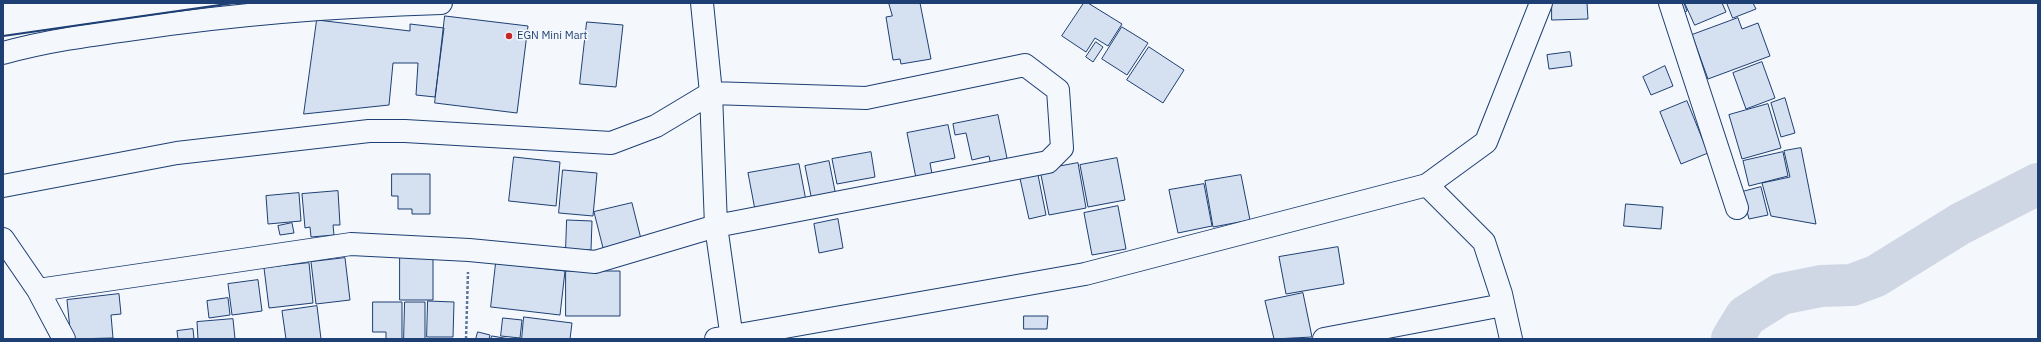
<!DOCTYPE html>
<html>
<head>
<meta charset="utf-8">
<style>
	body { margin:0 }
	#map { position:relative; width:2041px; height:342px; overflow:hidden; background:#f4f7fb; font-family:"IBM Plex Sans",sans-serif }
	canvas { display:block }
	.frame { position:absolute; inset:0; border:4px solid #1d3f73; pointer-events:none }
</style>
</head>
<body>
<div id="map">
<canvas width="2041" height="342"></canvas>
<div class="frame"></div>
</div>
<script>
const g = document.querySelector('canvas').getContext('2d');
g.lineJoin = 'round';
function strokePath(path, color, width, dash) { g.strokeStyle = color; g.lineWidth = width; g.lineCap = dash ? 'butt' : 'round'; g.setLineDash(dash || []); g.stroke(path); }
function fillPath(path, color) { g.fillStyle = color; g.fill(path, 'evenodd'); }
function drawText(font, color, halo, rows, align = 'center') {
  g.font = font + ' "IBM Plex Sans",sans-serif'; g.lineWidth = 3; g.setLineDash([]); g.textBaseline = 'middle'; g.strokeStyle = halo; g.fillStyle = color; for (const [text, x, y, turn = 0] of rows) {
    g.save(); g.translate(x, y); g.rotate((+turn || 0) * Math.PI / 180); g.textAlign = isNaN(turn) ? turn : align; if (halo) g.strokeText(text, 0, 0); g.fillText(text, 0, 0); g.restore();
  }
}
const river = new Path2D(`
	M1732,339L1746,316L1781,294L1821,286L1852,285L1876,276L1960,224L2038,184`);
const building = new Path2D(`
	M889,3H920L931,59L901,64L900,59L893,60L886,17L892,16Z
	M1084,3H1088L1122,24L1108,46L1095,38L1086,52L1062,36Z
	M1552,3H1587L1588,19L1552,20Z
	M1676,3H1684L1687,11L1680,14Z
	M1685,3H1722L1726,12L1695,25Z
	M1727,3H1753L1756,9L1733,18Z
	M445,16L528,26L517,113L435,103Z
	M1738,18L1742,29L1758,23L1770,56L1708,79L1692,35Z
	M317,20L410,31V24L444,28L435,97L416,95L418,63H393L389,105L304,114Z
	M587,22L623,25L616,87L580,84Z
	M1122,27L1148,43L1127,75L1102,59Z
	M1096,42L1103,47L1093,62L1086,57Z
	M1149,47L1184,70L1163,103L1127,80Z
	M1570,52L1572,66L1549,69L1547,55Z
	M1762,62L1775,98L1746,109L1733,73Z
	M1665,66L1673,86L1651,95L1643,77Z
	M1785,98L1795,133L1781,137L1771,103Z
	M1687,101L1708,153L1681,164L1660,112Z
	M1768,104L1781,148L1742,159L1729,115Z
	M998,115L1008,163L991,166L989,156L972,160L966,133L955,135L953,124Z
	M948,125L955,158L930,163L932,174L916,178L907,133Z
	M1801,148L1816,224L1771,216L1762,183L1790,177L1784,151Z
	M871,152L875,177L837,184L832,159Z
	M1783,152L1788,176L1749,186L1743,161Z
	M514,157L560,162L556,206L509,201Z
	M1117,158L1125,200L1088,207L1080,165Z
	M829,161L837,201L813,206L805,166Z
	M1078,163L1086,208L1049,215L1040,170Z
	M799,164L807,206L756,215L748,173Z
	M563,170L597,173L593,216L559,213Z
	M1037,170L1046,215L1029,219L1019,174Z
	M392,174H430V214H412V209H398V196H392Z
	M1241,175L1250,220L1213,227L1205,181Z
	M1204,184L1212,226L1178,233L1169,190Z
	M1761,187L1768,215L1749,219L1742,192Z
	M338,191L340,225H333L334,235L311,237L310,227L305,228L302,194Z
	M299,193L301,221L268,224L266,196Z
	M632,203L641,239L603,248L594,212Z
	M1626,204L1663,207L1661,229L1624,226Z
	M1118,206L1126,249L1092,255L1084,213Z
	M838,219L843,248L819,253L814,224Z
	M567,220L592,221L591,250L566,249Z
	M292,223L294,233L280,235L278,226Z
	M1338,247L1344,284L1286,294L1279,257Z
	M400,257H433V300H400Z
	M345,258L350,300L316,304L311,262Z
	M309,263L313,303L269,308L264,268Z
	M496,263L565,271L560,315L491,307Z
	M566,271H620V316H566Z
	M258,280L262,311L232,315L228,284Z
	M1303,293L1312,337L1274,339L1265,301Z
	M119,294L121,314L111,315L113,338L71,339L67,300Z
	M228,298L230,315L209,318L207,301Z
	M428,301L454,302L453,337H427Z
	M373,302H402V339H386V332H373Z
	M405,302H425V339H404Z
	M317,306L321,339H286L282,311Z
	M1024,316H1048L1047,329H1024Z
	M524,317L572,323L570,339H522Z
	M503,318L522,320L520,338L501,336Z
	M233,319L235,339H198L197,322Z
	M193,329L194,339H178L177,331Z
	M478,332L490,335L489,339H476Z
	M492,336L510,339H491Z`);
const path = new Path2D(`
	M466,339L468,272`);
const minor = new Path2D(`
	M702,3L711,93L716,226L732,339
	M1670,3L1737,208
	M3,53C46,41 90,35 134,29C236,14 338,6 441,3
	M3,186L177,153L369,131H405L611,143L656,126L711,93L866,98L1025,65L1058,90L1062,148L1048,162L716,226L595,262L469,250L351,244L38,290L3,239
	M38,290L64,339
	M716,339L1085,274L1427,185
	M1324,339L1503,305
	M1511,339L1501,294L1484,242L1427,185L1486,142L1541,3`);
const wall = new Path2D(`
	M3,36L234,3`);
const markers = [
	[509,36,4,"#c62828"]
];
const poiNames = [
	["EGN Mini Mart",517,36]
];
strokePath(river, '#cfd7e4', 42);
fillPath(building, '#d5e0f0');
strokePath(building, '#1d3f73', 1);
strokePath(minor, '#1d3f73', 24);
strokePath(path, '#5e769c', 2.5, [3, 2]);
strokePath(minor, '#f4f7fb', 22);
strokePath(wall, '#1d3f73', 2);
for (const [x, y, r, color] of markers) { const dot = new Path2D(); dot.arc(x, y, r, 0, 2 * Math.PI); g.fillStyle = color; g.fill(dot); strokePath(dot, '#f4f7fb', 1.5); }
drawText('11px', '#1d3f73', '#f4f7fb', poiNames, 'left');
</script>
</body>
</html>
